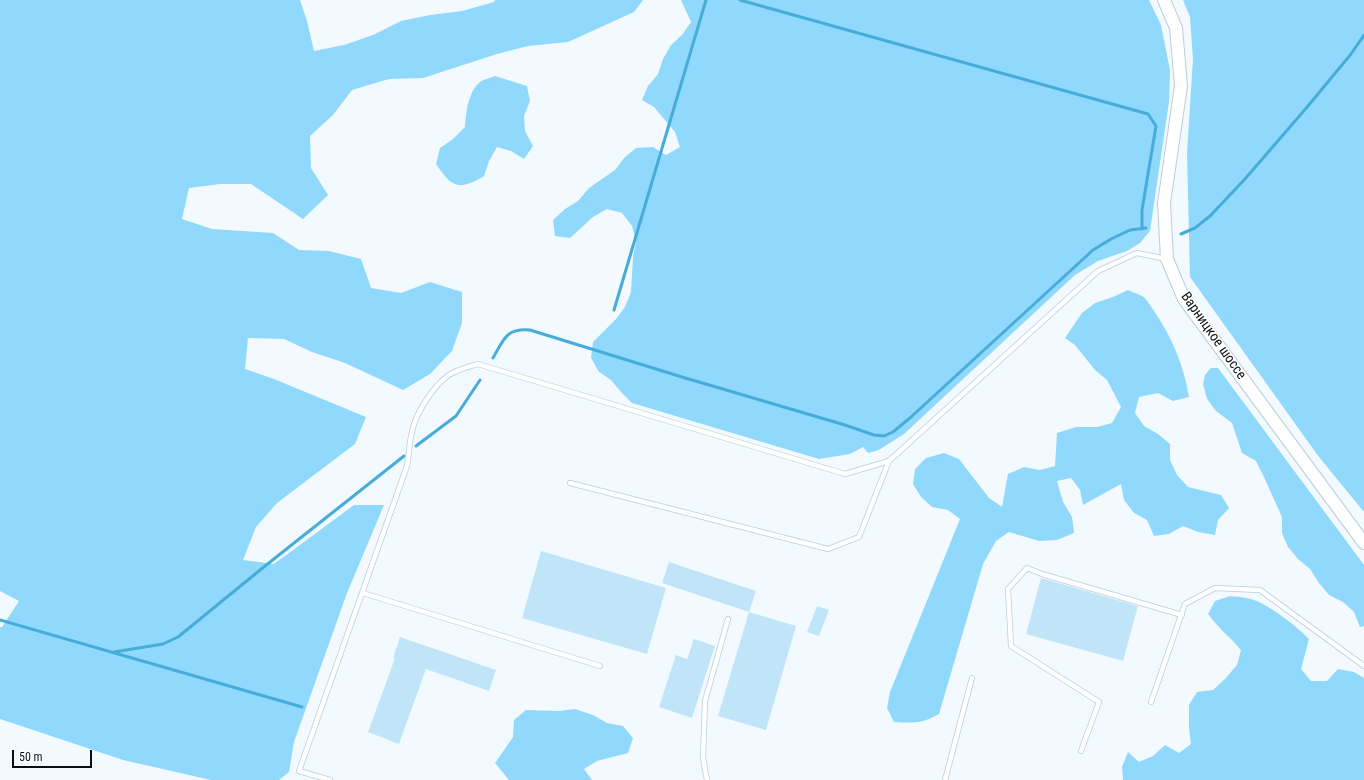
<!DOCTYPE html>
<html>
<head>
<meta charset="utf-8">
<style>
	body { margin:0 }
	#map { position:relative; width:1364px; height:780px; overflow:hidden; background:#f2faff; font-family:"Roboto Condensed",sans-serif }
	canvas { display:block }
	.scale { position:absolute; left:12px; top:750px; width:80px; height:18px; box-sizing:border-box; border:2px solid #0a1115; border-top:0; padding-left:5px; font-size:12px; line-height:14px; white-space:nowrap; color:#0a1115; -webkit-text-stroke:3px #fff; paint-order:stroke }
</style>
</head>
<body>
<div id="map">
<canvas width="1364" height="780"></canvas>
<div class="scale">50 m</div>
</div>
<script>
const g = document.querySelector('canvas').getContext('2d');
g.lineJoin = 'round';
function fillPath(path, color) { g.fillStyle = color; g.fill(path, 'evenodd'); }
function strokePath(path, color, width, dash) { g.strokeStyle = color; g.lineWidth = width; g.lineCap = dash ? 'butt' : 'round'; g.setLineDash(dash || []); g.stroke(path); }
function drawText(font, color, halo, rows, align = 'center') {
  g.font = font + ' "Roboto Condensed",sans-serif'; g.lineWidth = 3; g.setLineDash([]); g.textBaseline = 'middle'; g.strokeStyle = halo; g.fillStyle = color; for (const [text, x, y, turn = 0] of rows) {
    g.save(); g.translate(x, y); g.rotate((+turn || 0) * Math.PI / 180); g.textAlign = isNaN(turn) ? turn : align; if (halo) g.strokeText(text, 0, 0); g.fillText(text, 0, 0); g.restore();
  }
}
const green = new Path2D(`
	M0,0H300L307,21L314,51L344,45L373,35L401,21L430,15L462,11L494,2L495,0H643L634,12L568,42L528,46L497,54L423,78L389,79L352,90L333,115L310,136L311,168L328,195L303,219L251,184H220L189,188L182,219L212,229L273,233L299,250L329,251L361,259L371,288L401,293L430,282L462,292V323L452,351L430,374L403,390L345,363L312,352L284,339L248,338L245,369L274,379L366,417L355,444L277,503L256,527L243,560L274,564L354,505H384L347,593L294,742L289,772L279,780H211L123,760L0,719V627H2L19,601L0,591Z
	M681,0H1149L1161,25L1170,70L1169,102L1150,231L1140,243L1127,251L1098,261L1075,275L904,434L879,450L868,453L863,447L850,454L819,459L632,403L621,392L611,380L599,372L591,358L593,342L616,319L625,307L631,292L633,257L636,241L632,226L622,213L607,209L593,217L570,238L555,236L553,220L565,209L578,201L589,188L615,170L624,158L636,148L653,147L666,155L680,147L675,132L654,107L642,100L648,86L658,74L663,59L671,45L682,35L691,22Z
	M1183,0H1364V512L1319,457L1190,277L1187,153L1193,59L1190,17Z
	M495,76L527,86L530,101L524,116L525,131L533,146L524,159L511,151L497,147L489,161L484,176C459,191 452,188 436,164L440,148L453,139L465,127C466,113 468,92 480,82C484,79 491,78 495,76Z
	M1128,290C1132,292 1138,294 1142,296C1147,299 1151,307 1154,311C1172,337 1184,366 1189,397L1173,401L1158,393L1139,397L1135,413L1144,426L1158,434L1170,444V460L1177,475L1188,487L1221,495L1229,508L1218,520L1215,535L1198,532L1183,526L1169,534L1154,536L1147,520L1134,513L1124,500L1121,484L1083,505L1080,490L1071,478L1057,481L1063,502L1072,517L1074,533L1057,540L1039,541L1009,532L996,541L983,564L939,714C922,724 913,723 894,722L887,708L890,692L960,519L948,510L932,507L921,497L913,484L915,469L926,458L944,453L959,459L989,498L1002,507L1008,474L1024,467L1040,470L1055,466L1057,433L1076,427H1097L1112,423L1121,407L1107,380L1095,370L1075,345L1065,338L1082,313L1095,303L1113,297Z
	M1211,368H1218L1364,565V626L1360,627L1354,612L1343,602L1329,595L1319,583L1310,569L1298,559L1288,547L1282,533V517L1263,475L1256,461L1242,453L1232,423L1216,411L1207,399L1203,384L1205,375Z
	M1230,596C1240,597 1252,598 1261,603C1278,612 1295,625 1309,639L1301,669L1311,681H1327L1338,669L1354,672L1364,678V780H1123L1122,767L1128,752L1139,762L1153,756L1165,745L1179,753L1191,744L1189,727V705L1197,692L1213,690L1225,679L1237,665L1241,650C1230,637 1218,628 1208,614L1215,601Z
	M575,709L593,715L607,723L623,726L633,738L628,753L597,761L584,769L592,780H509L495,763L513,737L514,720L526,710L559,711Z`);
const stream = new Path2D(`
	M740,0L1148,114L1156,126L1142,210V229
	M1181,234L1195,228L1210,216L1245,179L1308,106L1351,54L1364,35
	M614,310L706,0
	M493,358C504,339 506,328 530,330L682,377L845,425L874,435L884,436L893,432L911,417L1093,250L1111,239L1130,230L1146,228
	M416,446L456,416L480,380
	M0,620L302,707
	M114,652L163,644L178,637L265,566L404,456`);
const building = new Path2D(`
	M541,551L666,588L647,654L522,618Z
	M669,562L756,591L749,612L796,626L766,730L718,716L749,612L662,583Z
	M1041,578L1138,606L1123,661L1026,634Z
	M817,606L829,610L819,636L807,632Z
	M400,637L496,670L489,691L426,669L399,744L368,732L395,658H393Z
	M694,639L715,646L692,718L659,707L676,655L687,659Z`);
const lane = new Path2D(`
	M570,483L828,549L859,537L889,461
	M363,593L600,666
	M1151,702L1185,604L1215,588L1260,590L1364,666
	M1081,751L1099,702L1011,646L1008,589L1027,568L1042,574L1182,615
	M330,780L299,771L407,466C409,455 409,443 412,432C415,414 434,385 449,375C458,369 468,367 478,364L845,474L889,461L1098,271L1137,253L1166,259
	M707,780L703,758L705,701L728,619
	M945,780L972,678`);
const secondary = new Path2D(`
	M1164,0L1176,28L1181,86L1164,203L1167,259L1184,299L1364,543`);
const streetNames = [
	["Варницкое шоссе",1213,336,55]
];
fillPath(green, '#90d9fd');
strokePath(stream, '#46acd9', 3);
fillPath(building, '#c1e5f8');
strokePath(lane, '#baced8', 6);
strokePath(secondary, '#baced8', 14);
strokePath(lane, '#fff', 4.5);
strokePath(secondary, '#fff', 12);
drawText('14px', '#0a1115', '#fff', streetNames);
</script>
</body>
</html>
